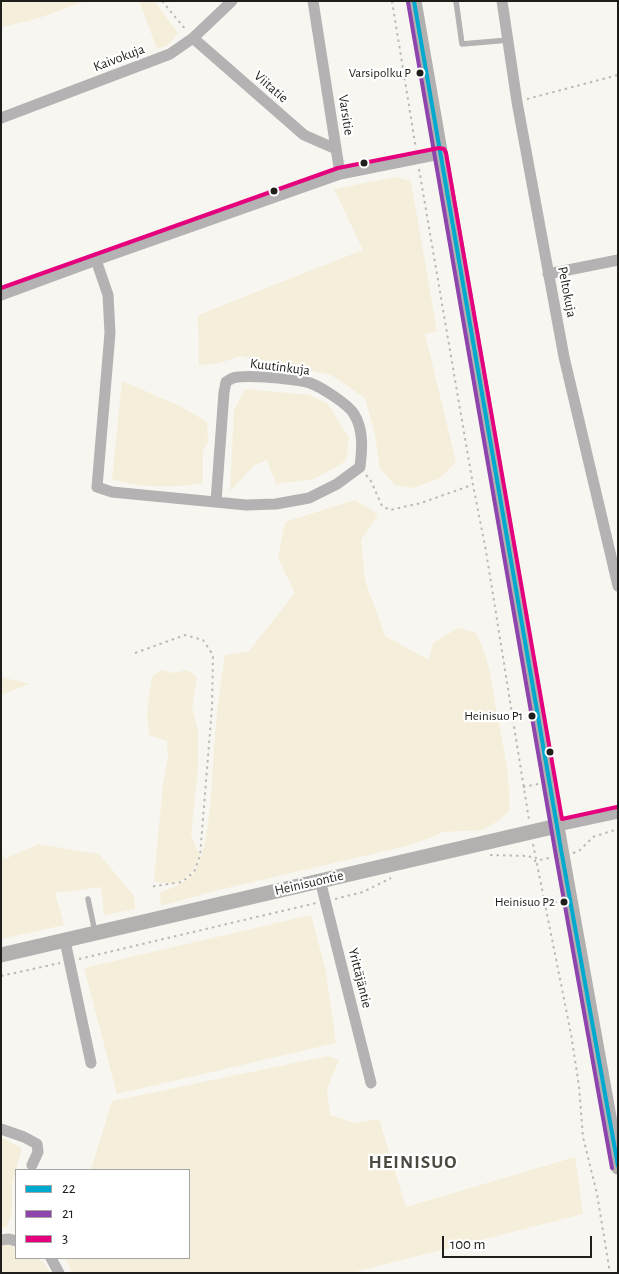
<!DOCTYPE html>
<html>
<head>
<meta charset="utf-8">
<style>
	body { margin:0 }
	#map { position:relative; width:619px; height:1274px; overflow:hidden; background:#f8f6f0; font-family:"Alegreya Sans",sans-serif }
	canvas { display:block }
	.frame { position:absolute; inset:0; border:2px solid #1f1e1a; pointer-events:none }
	.legend { position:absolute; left:15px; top:1169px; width:175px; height:90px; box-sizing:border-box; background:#fff; border:1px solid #a5a5a3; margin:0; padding:6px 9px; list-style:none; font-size:15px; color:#1f1e1a }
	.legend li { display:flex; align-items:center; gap:10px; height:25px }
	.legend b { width:25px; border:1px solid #a5a5a3 }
	.scale { position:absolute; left:442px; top:1236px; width:150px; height:22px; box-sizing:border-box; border:2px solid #1f1e1a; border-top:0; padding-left:6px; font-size:15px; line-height:18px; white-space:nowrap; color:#1f1e1a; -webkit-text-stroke:4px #fff; paint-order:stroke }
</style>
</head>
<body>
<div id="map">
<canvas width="619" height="1274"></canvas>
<div class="frame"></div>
<ul class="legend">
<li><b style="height:6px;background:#00a9ce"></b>22</li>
<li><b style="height:6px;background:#8e44ad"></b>21</li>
<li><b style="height:6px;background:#e5007d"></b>3</li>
</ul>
<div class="scale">100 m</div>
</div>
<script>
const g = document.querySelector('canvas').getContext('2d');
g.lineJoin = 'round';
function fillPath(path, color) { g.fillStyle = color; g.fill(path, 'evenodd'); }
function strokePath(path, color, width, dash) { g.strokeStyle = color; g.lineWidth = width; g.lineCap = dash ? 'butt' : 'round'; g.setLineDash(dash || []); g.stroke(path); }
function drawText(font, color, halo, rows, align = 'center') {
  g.font = font + ' "Alegreya Sans",sans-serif'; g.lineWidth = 4.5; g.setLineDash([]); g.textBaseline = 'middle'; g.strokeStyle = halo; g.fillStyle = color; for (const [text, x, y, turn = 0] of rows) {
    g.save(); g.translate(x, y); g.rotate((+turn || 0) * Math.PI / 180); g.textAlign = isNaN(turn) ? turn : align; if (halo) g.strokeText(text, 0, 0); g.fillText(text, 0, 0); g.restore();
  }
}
const green = new Path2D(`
	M1,1H85L36,19L1,27Z
	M139,1H154L178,33L168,45L157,49Z
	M395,177L411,181L437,332L425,334L456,462L440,478L414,488L395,485L380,468L375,435L365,398L331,375L241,356L216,364L199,365L198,315L363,250L334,189Z
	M122,381L178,405L207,422L208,443L203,450V483C173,488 141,488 112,479Z
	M245,389L309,395L328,404L349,438L346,461L314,479L276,484L267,460L255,465L230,491L234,410Z
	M355,500L378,514L361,540L365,580L385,636L429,660L433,643L458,628L476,633C491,661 493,692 499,723C504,752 511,781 509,811L498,821L482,830L443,832L430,838L406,846L214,891L161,906L160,893C171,888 186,883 193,874C212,849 212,768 215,735C217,708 221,682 225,655L249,651L295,593L278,558L285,522Z
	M161,670L174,673L187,670L197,677L192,707L198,730V768L191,835L200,856C191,879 178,888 154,881L163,783L168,758L167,741L149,735L147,713L152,677Z
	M1,677L30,684L1,695Z
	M38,844L99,854L134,896L135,909L104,915L101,887L55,893L64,925L1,939V854L5,859Z
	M311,915L326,972L336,1043L117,1094L84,968Z
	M328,1056L339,1060L327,1089L330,1115L355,1123L379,1119L406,1207L575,1157L583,1214L351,1273H72L66,1258H189V1170H91L112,1101Z
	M3,1138L22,1149L12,1184V1212L7,1227L1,1228V1139Z
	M1,1244L12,1245L16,1247V1258C34,1258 42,1255 50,1273H1Z`);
const path = new Path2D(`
	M162,1L186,30
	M392,1L416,149
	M527,99L618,75
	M419,169L473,485L486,551L529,820
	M366,475L371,481L382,506L390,510L421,503L472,485
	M135,653L185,635L203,640L213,655L212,707L200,856L194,872L182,882L149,887
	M523,787L538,784
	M533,844L571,1034L579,1086L583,1137L597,1194L610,1273
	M573,853L579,851L593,837L618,829
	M490,855L529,856L535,861L549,858
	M335,899L363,892L391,878
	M545,903L555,899L556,903
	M79,959L316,903
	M1,976L60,963`);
const lane = new Path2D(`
	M456,1L462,44L509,40
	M88,899L95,932`);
const street = new Path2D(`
	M313,1L340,174
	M502,1L517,102L564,357L618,586
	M193,38L304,135L336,149
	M1,118L170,54L193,38L232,1
	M96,260L108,295L110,333L97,487L112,492L246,505L276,504L309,498L337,484L360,467C362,450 364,430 354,414C348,404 321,387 310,383C297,379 245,374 233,378C230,379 228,381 226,382L224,392L216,501
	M548,274L618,260
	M1,295L96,260L340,174L440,154
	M557,826L618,813
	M320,880L371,1083
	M65,941L91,1063
	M1,1129L24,1137L37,1144L38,1152L32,1165
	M1,1240L9,1239L16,1241
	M51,1258L59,1273`);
const secondary = new Path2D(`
	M414,1L562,855L618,1167
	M1,955L557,826`);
const bus1 = new Path2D(`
	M414,1L562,855L618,1166`);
const bus2 = new Path2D(`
	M408,2L556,856L612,1168`);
const bus3 = new Path2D(`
	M1,288L338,168L439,148L444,149L446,153L562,819L617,807`);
const markers = [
	[420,73,4.5,"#1f1e1a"],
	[364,163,4.5,"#1f1e1a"],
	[274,191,4.5,"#1f1e1a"],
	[532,716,4.5,"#1f1e1a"],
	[550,752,4.5,"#1f1e1a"],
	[564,902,4.5,"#1f1e1a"]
];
const busNames = [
	["Varsipolku P",411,73],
	["Heinisuo P1",523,716],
	["Heinisuo P2",555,902]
];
const streetNames = [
	["Kaivokuja",119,58,-21],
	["Viitatie",271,87,41],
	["Varsitie",346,115,81],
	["Peltokuja",567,292,79],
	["Kuutinkuja",280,367,7],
	["Heinisuontie",309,883,-13],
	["Yrittäjäntie",360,978,76]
];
const districtNames = [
	["HEINISUO",413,1162]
];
fillPath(green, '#f5eeda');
strokePath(path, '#bbbab7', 2, [2.5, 4]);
strokePath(lane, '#b4b2b3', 5.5);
strokePath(street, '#b4b2b3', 11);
strokePath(secondary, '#b2b1b0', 15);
strokePath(bus1, '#00a9ce', 4);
strokePath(bus2, '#8e44ad', 4);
strokePath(bus3, '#e5007d', 4);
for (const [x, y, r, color] of markers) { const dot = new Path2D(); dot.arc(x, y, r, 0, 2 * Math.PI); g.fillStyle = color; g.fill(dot); strokePath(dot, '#fff', 2); }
drawText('13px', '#1f1e1a', '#fff', busNames, 'right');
drawText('14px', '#1f1e1a', '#fff', streetNames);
g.letterSpacing = '1px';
drawText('bold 19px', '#4d4a41', '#fff', districtNames);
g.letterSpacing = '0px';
</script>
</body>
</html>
